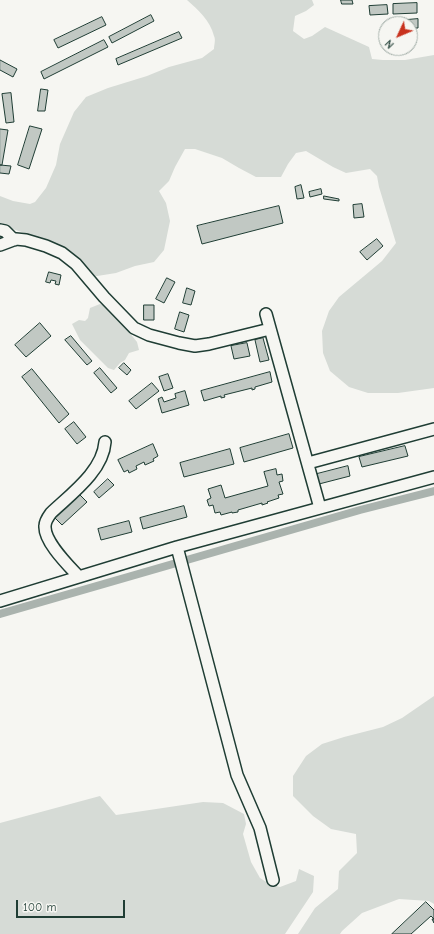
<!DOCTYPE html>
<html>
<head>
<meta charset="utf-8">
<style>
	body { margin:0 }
	#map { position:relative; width:434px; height:934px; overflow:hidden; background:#f6f6f2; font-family:"Comic Neue",sans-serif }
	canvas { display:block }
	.north { position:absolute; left:378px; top:16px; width:40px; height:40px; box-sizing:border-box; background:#f6f6f2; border:1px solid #a0aca6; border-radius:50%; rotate:226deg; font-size:11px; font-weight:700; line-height:16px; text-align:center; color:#1f3d34 }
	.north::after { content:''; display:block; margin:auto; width:14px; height:18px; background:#c8321e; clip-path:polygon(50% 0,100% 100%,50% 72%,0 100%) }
	.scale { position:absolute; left:16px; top:900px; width:109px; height:18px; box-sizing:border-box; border:2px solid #1f3d34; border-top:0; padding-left:5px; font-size:12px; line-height:14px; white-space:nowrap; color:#1f3d34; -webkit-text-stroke:3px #f6f6f2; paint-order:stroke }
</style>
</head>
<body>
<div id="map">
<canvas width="434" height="934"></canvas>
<div class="north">N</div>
<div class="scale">100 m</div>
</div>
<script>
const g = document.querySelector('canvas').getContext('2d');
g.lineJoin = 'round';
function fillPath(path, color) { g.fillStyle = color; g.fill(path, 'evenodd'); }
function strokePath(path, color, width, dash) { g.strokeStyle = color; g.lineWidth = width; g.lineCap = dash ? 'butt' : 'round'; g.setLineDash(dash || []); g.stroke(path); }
const green = new Path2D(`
	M187,0H312L314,5L306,11L295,16L293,31L304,39L312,36L325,27L369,47L372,59L383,60H405L434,55V388L398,393H368L349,387L330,371L323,353L322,331L329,311L339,297L382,261L396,243L379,187L377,176L370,169L346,173L333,167L306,151L296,153L288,164L281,177H256L239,168L222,158L195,149H185L175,167L169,181L159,191L166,203L170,221L164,250L154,262L135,266L116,273L91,277L48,244L28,234L0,225V196L13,201L30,204L35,202L46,188L56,165L60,144L74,112L86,97L108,88L147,76L169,67L202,58L214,49C214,45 216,40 214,36C210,20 198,10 187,0Z
	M100,304L114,309L129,332L137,342L139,350L129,353L125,360L120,363L114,370L108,368L80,340L72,324L79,320L85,321L88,318L90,308Z
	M434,696V904L429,901L399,899L362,913L342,931L340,934H298L315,908L338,889L339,871L357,853L356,834L331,829L313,816L293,796V776L306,756L322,744L344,737L383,727L402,718Z
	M100,796L116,815L203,802L223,803L244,814L246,824L243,834L251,862L260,878L271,885L280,887L296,881L299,869L314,876L313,892L285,934H0V823Z`);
const canal = new Path2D(`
	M0,614L360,510L434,491`);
const building = new Path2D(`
	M341,0H352L353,4H342Z
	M417,3V13L393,14V4Z
	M387,5L388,14L370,15L369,6Z
	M151,15L154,21L112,43L109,37Z
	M102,17L106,25L58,48L54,40Z
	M418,19V28H410V24H396L395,21Z
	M179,32L182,38L118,65L116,59Z
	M104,40L108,47L44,79L41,72Z
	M0,60L17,69L13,77L0,70Z
	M41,89L48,90L45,111H38Z
	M11,93L14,122L6,123L2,94Z
	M30,126L42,129L29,169L18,165Z
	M0,129L8,130L2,165H0Z
	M0,165L11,166L9,174L0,173Z
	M301,185L304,198L297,199L295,187Z
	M321,189L322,194L310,197L309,192Z
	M324,196L339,199V201L324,199Z
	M362,204L364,217L354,218L353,205Z
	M279,206L283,223L202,244L197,226Z
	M377,239L383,246L367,260L360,252Z
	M49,272L61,275L59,285L55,284L56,281L51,280L50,283L46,282Z
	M167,278L175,282L164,303L156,299Z
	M187,288L195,291L191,305L183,303Z
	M144,305H154V320H144Z
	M180,312L189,315L184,332L175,329Z
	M40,323L51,336L26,357L15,345Z
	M71,336L92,361L87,365L65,340Z
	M263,338L269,360L260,362L255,340Z
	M247,343L250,356L234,359L231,346Z
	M124,363L131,370L127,375L119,368Z
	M100,368L117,388L111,393L94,373Z
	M32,369L69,414L59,423L22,377Z
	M270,372L272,382L255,387V389L252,390V388L224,395L225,397L221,398V396L204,401L201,391Z
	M168,374L173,388L164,391L159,377Z
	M152,383L159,391L136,409L129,401Z
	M185,391L189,405L162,413L158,399L162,397L164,402L176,398L175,394Z
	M74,422L86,437L77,444L65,429Z
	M289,434L293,448L244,462L240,448Z
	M153,444L158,456L153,459L154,461L145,465L144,462L136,466L137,469L129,473L128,470L124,472L118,460Z
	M405,446L408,456L362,467L359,457Z
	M230,449L234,464L184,477L180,463Z
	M348,466L350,476L319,484L317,474Z
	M276,469L277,475L282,474L283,481L279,482L283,494L278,495L279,498L267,502L268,503L262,505V503L238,510V512L232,513V512L221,515L220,512L215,513L213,505L209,506L207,500L211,498L208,489L221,485L225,498L268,486L264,472Z
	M108,479L114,485L99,498L94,492Z
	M80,495L87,502L62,525L55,518Z
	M184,506L187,517L143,529L140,518Z
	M129,521L132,532L101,540L98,529Z
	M426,902L434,910V923L432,919H434L431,916L411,934H392Z`);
const minor = new Path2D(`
	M0,230L5,231L14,240
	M0,245L16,239L26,240L46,246L62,253L76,264L104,297L134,328L149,335L179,343L195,346L209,344L270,329
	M266,314L320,508
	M308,463L434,429
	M177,547L237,775L260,828L273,880
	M79,577C69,566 44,542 45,526C45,521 48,517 51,513C71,494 103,471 105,442
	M0,601L177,547L434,477`);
fillPath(green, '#d6dbd6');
strokePath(canal, '#aab3ae', 8);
fillPath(building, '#c1c8c3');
strokePath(building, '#1f3d34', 1);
strokePath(minor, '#1f3d34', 14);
strokePath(minor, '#f6f6f2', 11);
</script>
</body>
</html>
